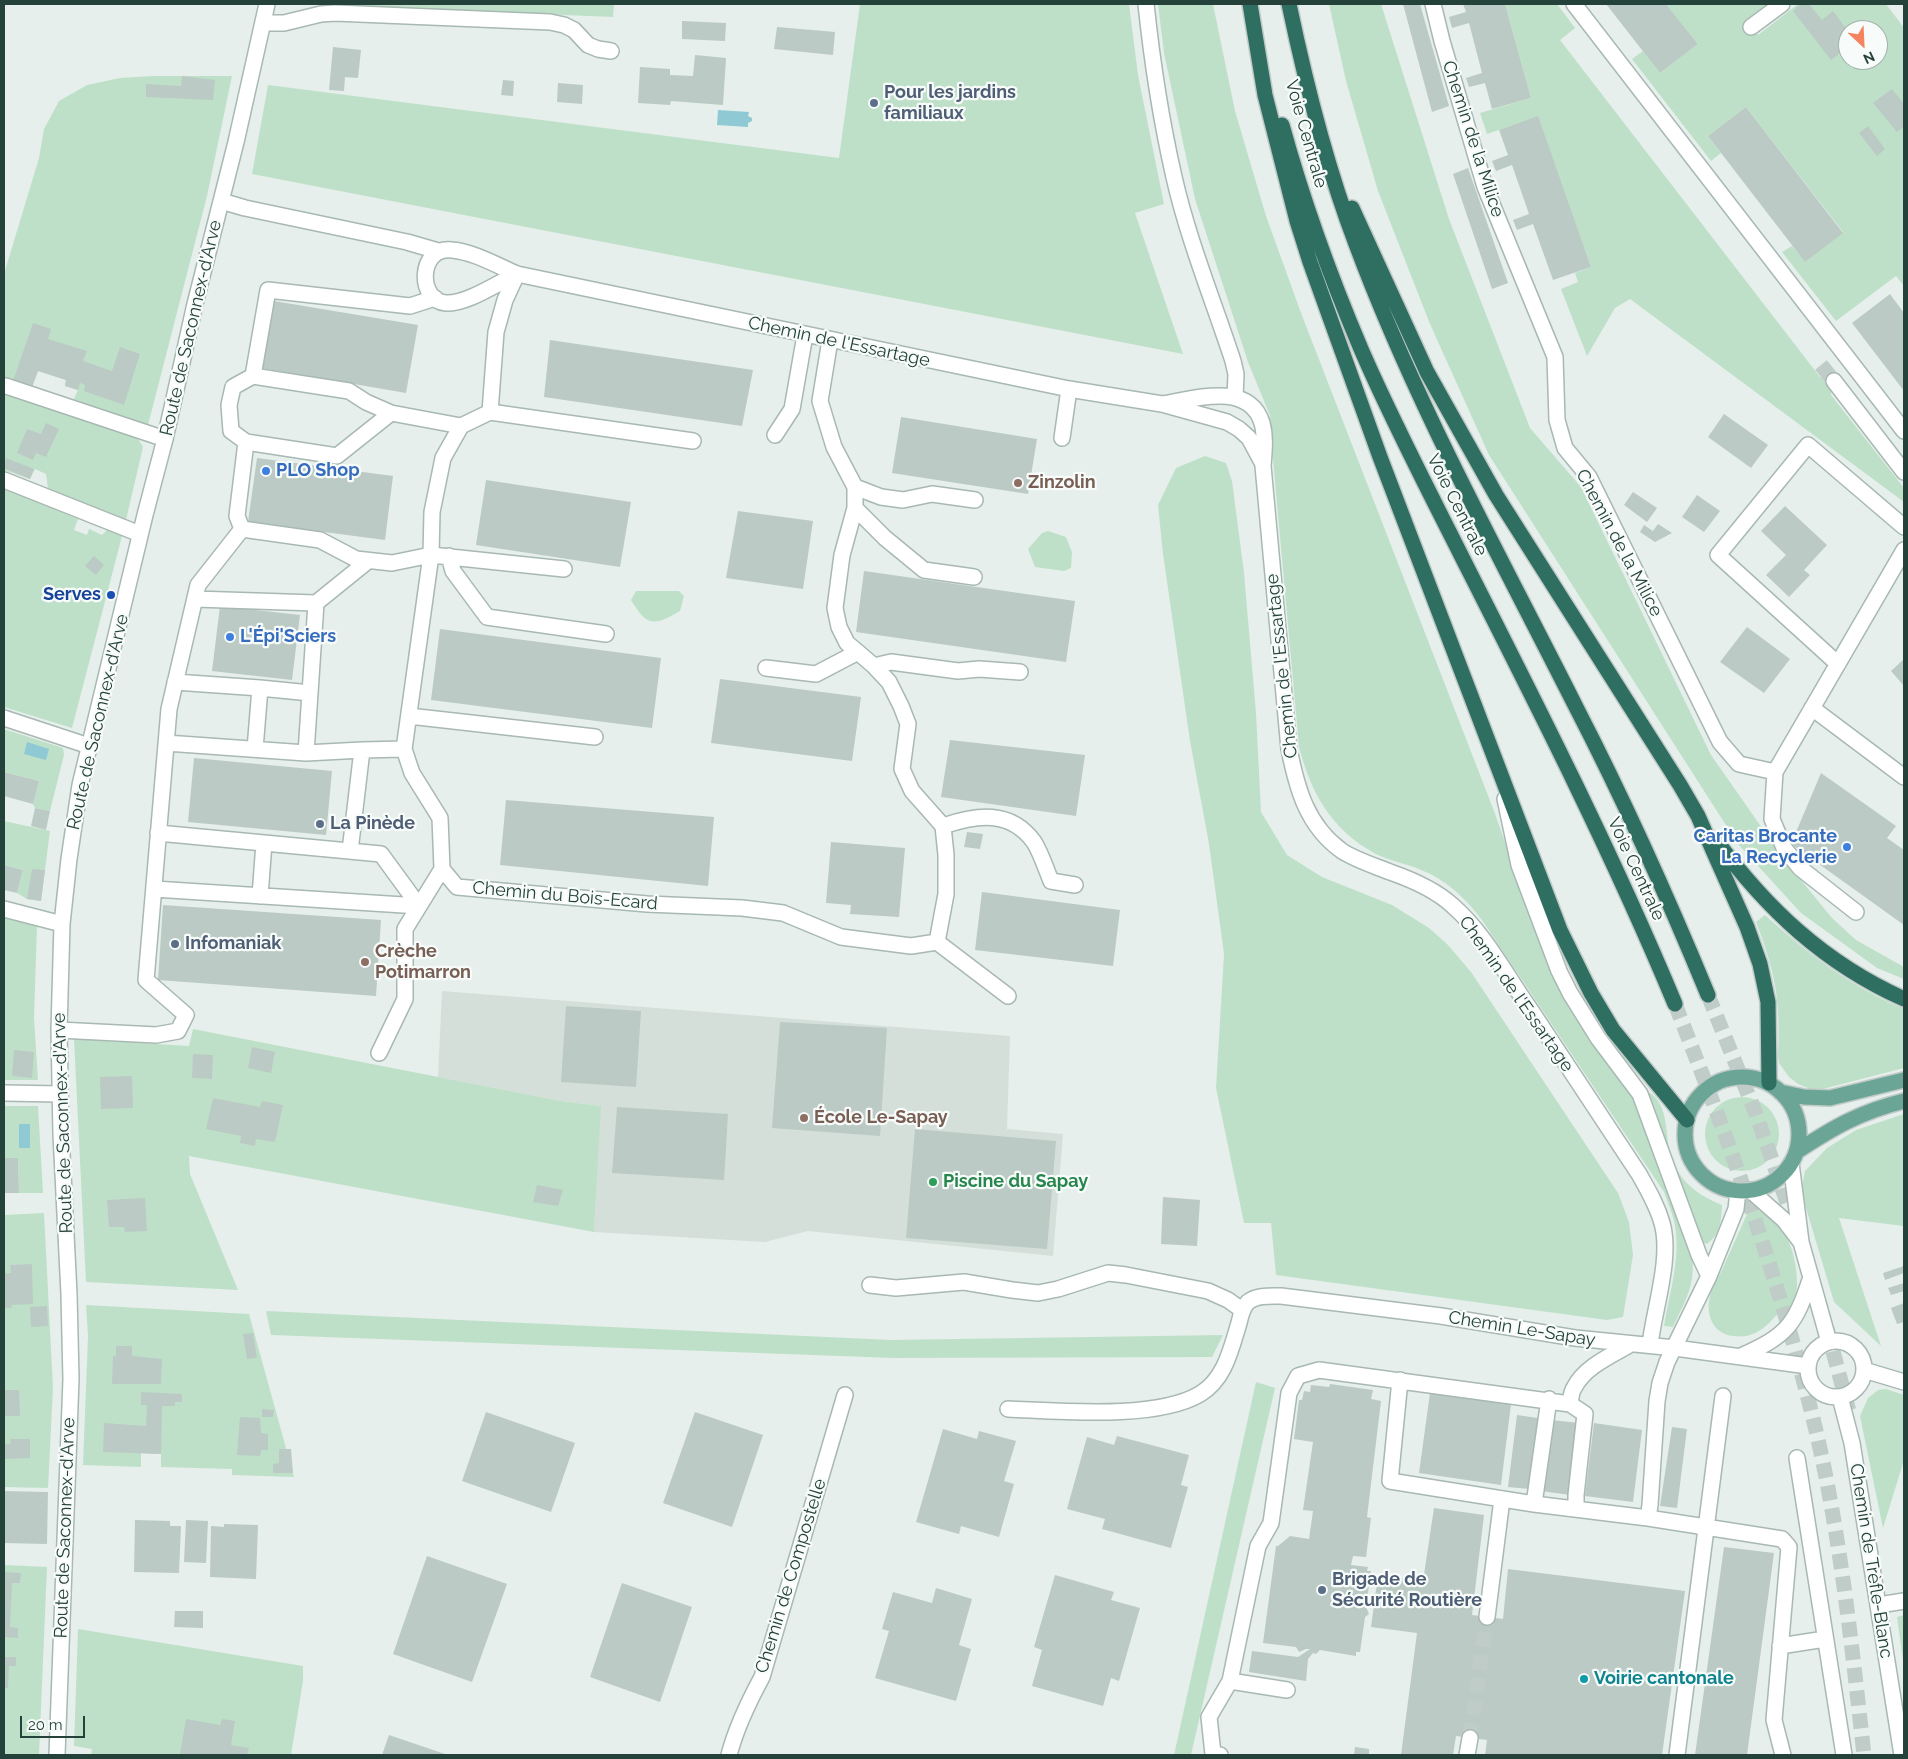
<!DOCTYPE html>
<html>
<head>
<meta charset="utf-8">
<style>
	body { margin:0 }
	#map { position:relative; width:1908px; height:1759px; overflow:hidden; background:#e6efeb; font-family:Raleway,sans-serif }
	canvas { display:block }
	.frame { position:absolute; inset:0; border:5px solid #24423a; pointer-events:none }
	.north { position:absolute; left:1838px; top:20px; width:50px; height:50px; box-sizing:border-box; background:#f7fbf9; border:1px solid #a3b1ad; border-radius:50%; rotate:155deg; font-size:14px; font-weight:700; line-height:20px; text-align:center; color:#24423a }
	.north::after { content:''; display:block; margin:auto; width:18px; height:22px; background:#f4845f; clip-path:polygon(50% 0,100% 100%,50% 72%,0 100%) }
	.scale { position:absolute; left:20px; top:1716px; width:65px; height:22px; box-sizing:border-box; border:2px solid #24423a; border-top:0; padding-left:6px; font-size:15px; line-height:18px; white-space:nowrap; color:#24423a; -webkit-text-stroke:4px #f7fbf9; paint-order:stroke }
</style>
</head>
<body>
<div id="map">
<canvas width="1908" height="1759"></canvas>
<div class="frame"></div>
<div class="north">N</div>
<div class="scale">20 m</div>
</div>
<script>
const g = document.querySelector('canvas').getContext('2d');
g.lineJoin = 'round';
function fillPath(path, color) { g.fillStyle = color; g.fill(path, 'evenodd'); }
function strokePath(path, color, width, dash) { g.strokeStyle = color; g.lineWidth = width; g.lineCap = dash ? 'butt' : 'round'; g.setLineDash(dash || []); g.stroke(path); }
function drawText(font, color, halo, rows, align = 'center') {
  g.font = font + ' Raleway,sans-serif'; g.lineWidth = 4.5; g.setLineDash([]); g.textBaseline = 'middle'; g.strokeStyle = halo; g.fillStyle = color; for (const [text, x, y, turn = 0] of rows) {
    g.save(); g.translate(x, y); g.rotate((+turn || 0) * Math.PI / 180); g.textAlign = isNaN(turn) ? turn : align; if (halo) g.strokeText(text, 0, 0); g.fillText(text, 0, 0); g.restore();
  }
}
const built = new Path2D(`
	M442,991L1010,1036L1007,1129L1063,1134L1053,1256L808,1231L765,1242L594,1232L600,1106L561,1101L438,1077Z`);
const green = new Path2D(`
	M297,4H614L613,17Z
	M860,4H1129L1138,75L1164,204L1135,213L1183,354L252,174L268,85L839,158Z
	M1158,4H1213L1235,111L1266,216L1301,313L1494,811L1549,966L1574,1013L1633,1099L1644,1123L1691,1249C1697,1283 1687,1297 1673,1327L1664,1326C1669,1296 1679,1264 1676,1233C1675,1219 1669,1206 1664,1192L1482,920C1465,898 1447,880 1421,870C1405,863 1389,861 1374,853C1331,829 1311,793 1299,747L1270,426L1265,411L1271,418L1248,362L1195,199L1164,53Z
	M1329,4H1381L1449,219L1530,428L1581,487L1711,755L1783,858L1832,918L1856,940L1904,967V979L1877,968L1801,913L1738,844L1489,455L1430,324L1378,191L1346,81Z
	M1505,4H1557L1575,28L1560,40L1820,377L1832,368L1831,395L1904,488V502L1630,299L1615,308L1587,356L1561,289L1578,282L1575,273L1591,267L1537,117L1487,134L1480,113L1531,98Z
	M1666,4H1767L1746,20L1758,35L1798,4H1886L1904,28V286L1896,276L1836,321L1782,252L1792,246L1805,261L1843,232L1746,107L1708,136L1721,153L1711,161L1632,59L1643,51L1660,73L1698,44ZM1848,30H1878V60H1848Z
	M153,76H232L207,196L148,425L73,401L78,390L65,386L66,380L38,371L32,387L4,378V274L39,158L44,129L59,101L87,85L120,78Z
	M4,393L137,437L143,447L126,520L48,488L46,474L35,469L30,479L4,470Z
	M1205,456L1226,463L1232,481L1244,573L1256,713L1261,812L1287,855L1322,877L1392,905L1429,928L1447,944L1471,972L1618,1193L1629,1222L1633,1255L1623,1317L1607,1320L1276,1275L1271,1223H1244L1216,1088L1224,954L1209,844L1190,741L1163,554L1158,505L1176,468Z
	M4,489L78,519L74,530L87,535L89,529L102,535L107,530L122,536L72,728L4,707Z
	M1048,531L1066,537L1072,552L1071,568L1064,571L1035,567L1028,549L1042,533Z
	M636,591H679L684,596L680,611C654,626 647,627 631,600Z
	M4,729L63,748L64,755L50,811L35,808L33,804L39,781L4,772Z
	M4,821L50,831L41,901L27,899L17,893L23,870L4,865Z
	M1765,915C1808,954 1851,987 1904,1009V1068L1815,1091L1798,1084L1789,1077L1779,1063L1778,1055C1781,1001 1775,972 1756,922Z
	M4,917L37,926L34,1018L38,1080H4Z
	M193,1029L561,1101L601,1106L594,1232L189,1156L190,1174L238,1290L86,1282L74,1039L189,1046Z
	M1649,1092C1669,1105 1665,1133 1670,1152C1677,1180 1697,1195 1722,1205C1721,1221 1721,1234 1707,1244L1701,1242L1647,1094Z
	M1705 1134a37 37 0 1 1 74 0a37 37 0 1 1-74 0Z
	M4,1106H38L43,1193H19L18,1158H4Z
	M1904,1114V1226L1839,1218L1881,1346L1834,1302L1801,1191L1805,1171L1827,1148L1856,1130Z
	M1755,1209C1759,1211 1765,1212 1769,1215C1789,1229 1798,1263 1797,1286C1796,1296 1792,1306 1788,1315L1781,1310C1767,1326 1756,1339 1733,1336C1713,1334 1705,1314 1710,1296C1712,1288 1717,1279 1721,1272C1730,1252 1739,1232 1748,1212Z
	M44,1213L53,1388L48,1488L4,1487V1215Z
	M86,1305L249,1314L294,1477L232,1475V1469L161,1467V1454L141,1453V1467L83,1465L88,1336Z
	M266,1311L891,1340L1223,1335L1212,1357L894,1358L271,1335Z
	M1256,1382L1275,1388L1191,1755H1174Z
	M1886,1389L1904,1395V1460L1883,1528L1860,1416L1868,1398L1878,1390Z
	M4,1565L47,1567L39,1755H4Z
	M1904,1615V1668L1897,1617Z
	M78,1629L303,1666V1681L291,1755H91L92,1749L74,1746Z`);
const water = new Path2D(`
	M718,110L749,112L748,116L752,118V121L748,123V127L717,125Z
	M27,742L49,749L46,760L24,754Z
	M19,1124H30V1148H19Z`);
const building = new Path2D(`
	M1403,4H1420L1449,106L1432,112Z
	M1463,4H1505L1531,98L1492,109L1485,83L1469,87L1466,78L1482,73L1469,23L1452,28L1449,17L1466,12Z
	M1606,4H1666L1698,44L1660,73Z
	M1801,4H1809L1822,20L1833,11L1848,31V47L1831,60L1793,11Z
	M682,21L726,23L725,41L682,39Z
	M777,27L835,32L833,55L774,49Z
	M333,47L361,50L358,78L345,77L344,91L329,90Z
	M695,55L726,58L723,105L671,101L670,105L638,103L640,67L670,69V75L693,76Z
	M182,76L215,80L213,100L146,97V84L181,86Z
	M503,80L514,81L513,96L501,95Z
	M558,83L583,85L582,104L557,102Z
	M1892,89L1904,104V126L1897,132L1873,103Z
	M1746,107L1843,233L1805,262L1708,136Z
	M1538,116L1591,267L1553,280L1533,224L1517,230L1513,220L1529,214L1512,165L1496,171L1492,161L1508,155L1499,130Z
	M1868,126L1885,149L1877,156L1859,133Z
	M1468,168L1508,283L1492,289L1453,174Z
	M1890,294L1904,313V391L1852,323Z
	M274,301L418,325L406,393L261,368Z
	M33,323L51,329L48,339L87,351L83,361L112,371L120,347L140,354L124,405L84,391L85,385L80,383L78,390L65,386L66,380L38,371L32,387L13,381Z
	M550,340L753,370L742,426L544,397Z
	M1724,414L1768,445L1751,468L1708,437Z
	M901,417L1037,439L1028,494L892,473Z
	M46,423L59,429L46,457L36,453L33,460L17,453L27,429L41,434Z
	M6,458L34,469L30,479L4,468Z
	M257,458L393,476L385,540L248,522Z
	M486,480L631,502L620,567L476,545Z
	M1633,492L1657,508L1647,522L1624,505Z
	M1697,495L1720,511L1704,532L1682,517Z
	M1785,506L1827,545L1804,570L1810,575L1789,597L1766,575L1786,555L1761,531Z
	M738,511L813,521L803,589L726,578Z
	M1658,524L1672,533L1655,542L1640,532L1644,525L1653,531Z
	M94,556L104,565L96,575L85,566Z
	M864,571L1075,601L1066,662L856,632Z
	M220,606L300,615L292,680L212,671Z
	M1747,627L1790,659L1764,693L1720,662Z
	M440,629L661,658L652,728L431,700Z
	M1904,659V686L1891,671Z
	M720,679L861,697L852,761L711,743Z
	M950,740L1085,755L1076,816L941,797Z
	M194,758L332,771L326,835L188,822Z
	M4,772L39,781L33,804L4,796Z
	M1821,773L1896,826L1887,838L1904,850V925L1791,844Z
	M506,800L714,817L708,886L500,865Z
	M35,808L50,811L46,830L31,826Z
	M967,832L983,834L980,849L964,847Z
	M831,842L905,848L899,917L850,914L851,905L826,903Z
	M4,865L23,870L17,893L4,890Z
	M32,869L45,870L41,901L27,899Z
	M982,892L1120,910L1113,966L975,950Z
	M163,905L381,920L376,996L158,980Z
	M566,1006L641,1011L636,1087L561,1082Z
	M780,1022L887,1028L880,1136L772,1128Z
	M252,1047L275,1052L271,1073L248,1068Z
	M14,1050L34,1052L32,1078L12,1076Z
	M193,1054L213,1055L212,1079L192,1078Z
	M132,1076L133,1108L101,1109L100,1077Z
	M213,1098L260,1107L262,1101L283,1105L275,1142L256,1139L255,1146L240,1143L241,1136L206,1129Z
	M617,1107L728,1114L724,1180L612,1173Z
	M915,1129L1056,1141L1047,1249L906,1238Z
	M4,1158H18L19,1193H4Z
	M537,1185L563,1190L558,1206L533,1202Z
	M1163,1197L1200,1200L1197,1246L1161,1244Z
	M145,1198L147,1231L125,1232L124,1227H109L107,1200Z
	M32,1264L33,1304L11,1305L12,1308H4V1274L11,1273L10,1265Z
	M1904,1266V1273L1885,1280L1883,1273Z
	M1904,1283V1291L1891,1295L1888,1288Z
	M1904,1303V1322L1897,1324L1891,1308Z
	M47,1306L48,1326L31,1327L30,1307Z
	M253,1333L257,1358L247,1359L243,1334Z
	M116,1346H132V1356L162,1359L161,1384H112L113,1356H116Z
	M1330,1384L1373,1390L1371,1399L1381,1401L1367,1517L1371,1518L1366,1557L1353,1556L1351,1565L1368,1567L1367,1571H1371L1366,1607L1369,1614L1365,1617L1360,1652H1356V1656L1320,1650L1316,1654L1313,1653L1308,1659L1306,1681L1249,1672L1252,1651L1298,1657L1310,1649H1306L1299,1652L1296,1647L1263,1643L1276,1546H1278L1290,1536L1309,1539L1313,1511L1303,1510L1313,1442L1294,1439L1299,1400H1302L1304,1391L1310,1392L1311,1385L1329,1387Z
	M4,1390H19L20,1416H4Z
	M141,1392L182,1394V1402H175V1406H162L161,1454L103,1452L104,1423L146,1426L147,1405H141Z
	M1430,1393L1511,1404L1501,1485L1419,1473Z
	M262,1409L274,1410L273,1417H262Z
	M486,1412L575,1443L551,1512L462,1481Z
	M695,1412L763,1435L732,1527L663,1503Z
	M1517,1415L1538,1418L1530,1489L1508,1487Z
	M240,1417L260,1418L261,1433L268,1434V1450H261L260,1456L237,1455Z
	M1551,1420L1579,1423L1570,1495L1541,1491Z
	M1594,1423L1642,1430L1633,1502L1585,1496Z
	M1672,1427L1687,1429L1677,1508L1660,1506Z
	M943,1429L977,1439L979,1431L1016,1441L1004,1481L1014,1484L999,1537L961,1526L959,1534L916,1522Z
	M1117,1436L1189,1455L1181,1485L1188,1487L1171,1548L1102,1529L1105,1519L1067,1509L1087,1437L1114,1445Z
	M10,1439H30V1458L4,1459V1444H11Z
	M279,1449H291L293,1473H273V1464L279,1463Z
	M4,1491L48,1492L47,1544L4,1543Z
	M1434,1508L1484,1515L1472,1615L1503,1619L1508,1569L1685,1591L1662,1755H1485L1487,1740L1456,1736L1453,1755H1401L1417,1633L1371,1627L1378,1575L1423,1581Z
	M135,1520L170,1521V1526H181L179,1573L134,1572Z
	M186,1520L208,1521L206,1563L184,1562Z
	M224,1524L258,1525L256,1579L210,1577L211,1526L224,1527Z
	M1724,1547L1774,1553L1747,1755H1695Z
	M427,1556L507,1584L472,1682L393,1654Z
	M4,1572L21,1573L20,1583H12L10,1627L18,1628V1638L4,1637Z
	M1055,1575L1114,1592L1111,1600L1140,1608L1119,1681L1111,1678L1103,1706L1032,1686L1042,1650L1034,1647Z
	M622,1583L692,1607L660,1702L590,1677Z
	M936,1588L972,1599L959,1645L971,1649L956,1701L875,1678L889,1631L882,1629L893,1592L932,1603Z
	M175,1611H203V1628L174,1627Z
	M4,1657H16V1666H9L8,1688H4Z
	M186,1719L220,1725L222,1719L235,1721L231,1745L249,1748L247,1755L180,1754Z
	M389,1735L448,1755H382Z
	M1355,1747L1369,1749V1755H1354Z`);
const minorTunnel = new Path2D(`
	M1821,365L1834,381
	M1470,1738L1487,1617`);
const highwayTunnel = new Path2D(`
	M1708,995L1756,1114L1796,1228
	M1675,1004C1731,1146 1782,1286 1817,1435C1841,1540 1852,1648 1864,1755
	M1827,1329L1849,1411`);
const minor = new Path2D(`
	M1146,4C1152,61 1161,120 1174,177C1188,239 1213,300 1233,361L1236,374L1235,397
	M1433,4L1442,41L1485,187L1555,357L1557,420L1565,448L1589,477L1720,742L1739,764L1775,772
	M1574,4L1904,431
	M263,23H284L321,14L335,13L550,22L564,25L574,30L588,45L598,49L611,51
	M1751,27L1782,4
	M221,201L245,208L407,242L438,251
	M517,274L505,300L496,332L490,412L461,426L443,458L432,512L431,555L404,749L412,773L440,818L442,869L457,887L647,904L742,908L783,913L841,937L911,946L937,942L1008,996
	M517,274C497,283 467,304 446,303C417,301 418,246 452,250C474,252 496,265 517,274L1069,389L1162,404L1227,422L1239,429L1249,438L1263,464
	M830,340L820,401L834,447L855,487V508L842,555L835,608L839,627L847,643L874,666L889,682L901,706L908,724L902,769L912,791L943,826L946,855V894L937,942
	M253,376L268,290L410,306L435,298
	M1834,381L1904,472
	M6,386L165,439
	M1162,404C1194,399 1249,381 1262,423C1266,437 1264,452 1263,466L1289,749C1297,789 1307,826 1342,851C1356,860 1375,866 1390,872C1413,880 1436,890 1453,906C1484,933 1505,973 1528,1006C1565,1062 1602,1118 1639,1174C1648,1190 1657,1205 1662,1223C1672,1258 1654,1309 1650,1345
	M490,412L693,441
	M391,413L366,402L349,391L253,376L233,387L229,405L231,431L246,442L337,456L391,413L461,426
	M775,435L792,409L805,335
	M1062,438L1069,389
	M246,442L237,516L242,529L320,540L356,559L392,563L431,555L564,569
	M4,480L140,534
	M855,487L881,497L903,500L932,494L975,500
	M855,508L885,538L924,570L974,577
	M449,556L453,571L487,617L606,634
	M195,599L316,603
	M1838,664L1718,555L1808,445L1904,527
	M874,666L891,662L958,671L979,669L1020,672
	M766,668L816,674L858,652
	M175,682L260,688
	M1812,708L1904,777
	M409,716L595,737
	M4,718L89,746
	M166,743L306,753L362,750
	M255,749L260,688L310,693
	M306,753L316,603L368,561
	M1505,799L1519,865L1559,971L1570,993L1598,1038L1640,1094L1699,1255L1709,1276
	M943,826C976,815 1010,809 1034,842C1041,853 1046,869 1051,881L1075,885
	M158,833L381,854L419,906
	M350,851L362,750L404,749
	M154,889L419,906
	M260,896L264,843
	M4,909L62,924
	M1856,912L1800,868L1784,848L1772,819L1775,772L1904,550
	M59,1030L156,1035L178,1031L186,1015L146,980L169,709L198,585L242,529
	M379,1053L405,999V929L442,869
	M4,1093L60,1094
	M1791,1163L1801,1242L1829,1342
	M1750,1190L1784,1220L1800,1241
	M870,1285L896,1288L964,1282L1012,1290L1038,1293L1058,1289L1108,1273L1126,1275L1208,1291L1228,1300L1242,1310
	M1808 1369a28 28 0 1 1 56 0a28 28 0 1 1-56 0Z
	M1741,1356C1788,1335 1795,1325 1811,1277
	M1864,1370L1904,1382
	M1400,1380L1390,1481L1534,1504L1648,1518L1782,1539L1789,1547L1774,1720L1783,1755
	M1840,1397L1852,1443L1902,1755
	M1570,1404C1571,1399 1571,1392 1574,1388C1584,1367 1612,1355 1631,1344
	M1008,1409C1060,1411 1156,1420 1200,1394C1225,1379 1231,1349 1239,1323C1241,1315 1242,1308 1248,1302C1257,1295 1270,1296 1281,1296L1441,1316L1575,1338L1675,1348L1808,1366
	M1797,1458L1844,1755
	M1534,1504L1549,1399
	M1648,1518L1650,1505L1657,1401L1660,1383L1667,1362L1709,1276L1736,1209L1738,1191
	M1879,1605L1904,1601
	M1487,1617L1502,1499
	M1780,1646L1825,1639
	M1230,1681L1287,1690
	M57,1755L71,1379L69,1294L61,1134L59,1030L62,924L69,859L80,785L145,515L165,439L195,304L236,142L267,4
	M729,1755C736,1728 749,1701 762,1677L845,1395
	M1220,1755L1213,1754L1209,1717L1230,1681L1258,1546L1271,1523L1289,1393L1298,1376L1319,1370L1570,1404L1585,1414L1576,1495V1508
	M1467,1755L1470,1738
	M1677,1755L1723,1396`);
const major = new Path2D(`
	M1685 1134a57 57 0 1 1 114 0a57 57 0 1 1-114 0Z
	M1780,1092L1804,1097L1830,1098L1904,1080
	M1796,1152C1834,1127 1860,1112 1904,1101`);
const highway = new Path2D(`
	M1250,4L1265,95L1297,221L1310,262L1380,457L1560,930L1591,993L1613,1030L1687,1120
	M1289,4C1306,85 1326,166 1356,244C1416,405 1500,556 1577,709C1625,802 1668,898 1708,995
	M1282,125C1303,201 1330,276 1361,349C1393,423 1431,495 1467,567C1540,711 1613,855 1675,1004
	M1352,208L1427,372L1496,495L1680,785L1698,816L1715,855L1747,927L1760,964L1768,1002L1769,1083
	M1715,839C1767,909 1824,963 1904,999`);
const markers = [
	[874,103,5,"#5c6f8a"],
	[266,471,5,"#3f7fe0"],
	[1018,483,5,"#8d6e63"],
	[111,595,5,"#1a4fb4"],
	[230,637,5,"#3f7fe0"],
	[320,824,5,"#5c6f8a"],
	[1847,847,5,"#3f7fe0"],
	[175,944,5,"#5c6f8a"],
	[365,962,5,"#8d6e63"],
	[804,1118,5,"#8d6e63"],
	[933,1182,5,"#2e9e5b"],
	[1322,1590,5,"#5c6f8a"],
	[1584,1679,5,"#0f9aa8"]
];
const serviceNames = [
	["Pour les jardins",884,93],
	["familiaux",884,114],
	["La Pinède",330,824],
	["Infomaniak",185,944],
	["Brigade de",1332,1580],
	["Sécurité Routière",1332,1601]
];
const streetNames = [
	["Voie Centrale",1306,134,74],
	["Chemin de la Milice",1473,139,72],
	["Route de Saconnex-d'Arve",191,328,-77],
	["Chemin de l'Essartage",839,342,12],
	["Voie Centrale",1457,505,63],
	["Chemin de la Milice",1619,543,62],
	["Chemin de l'Essartage",1282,666,-96],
	["Route de Saconnex-d'Arve",98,722,-77],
	["Voie Centrale",1636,869,65],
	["Chemin du Bois-Ecard",565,896,5],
	["Chemin de l'Essartage",1516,994,55],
	["Route de Saconnex-d'Arve",63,1123,-92],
	["Chemin Le-Sapay",1522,1329,9],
	["Route de Saconnex-d'Arve",65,1528,-88],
	["Chemin de Trèfle-Blanc",1871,1561,81],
	["Chemin de Compostelle",791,1576,-73]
];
const shopNames = [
	["PLO Shop",276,471],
	["L'Épi'Sciers",240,637],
	["Caritas Brocante",1837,837,"right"],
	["La Recyclerie",1837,858,"right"]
];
const educationNames = [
	["Zinzolin",1028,483],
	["Crèche",375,952],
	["Potimarron",375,973],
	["École Le-Sapay",814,1118]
];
const transitNames = [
	["Serves",101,595]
];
const leisureNames = [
	["Piscine du Sapay",943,1182]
];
const cultureNames = [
	["Voirie cantonale",1594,1679]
];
fillPath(built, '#d4dfda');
fillPath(green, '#bfe0c8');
fillPath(water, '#8ec9d4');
fillPath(building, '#bbcac4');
strokePath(minorTunnel, '#bfccc8', 15, [15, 8]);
strokePath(highwayTunnel, '#bfccc8', 15, [15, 8]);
strokePath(minor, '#a8b8b2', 18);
strokePath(major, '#c2cac8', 18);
strokePath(highway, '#c2cac8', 18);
strokePath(minor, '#fff', 15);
strokePath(major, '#6aa596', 15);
strokePath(highway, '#2f6f62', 15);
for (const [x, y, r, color] of markers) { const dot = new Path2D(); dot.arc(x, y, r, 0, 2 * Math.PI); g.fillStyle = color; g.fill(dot); strokePath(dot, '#f7fbf9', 2); }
drawText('bold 18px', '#4e5e75', '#f7fbf9', serviceNames, 'left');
drawText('18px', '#24423a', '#f7fbf9', streetNames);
drawText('bold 18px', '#366cbe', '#f7fbf9', shopNames, 'left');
drawText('bold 18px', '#785e54', '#f7fbf9', educationNames, 'left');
drawText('bold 18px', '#164399', '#f7fbf9', transitNames, 'right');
drawText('bold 18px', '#27864d', '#f7fbf9', leisureNames, 'left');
drawText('bold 18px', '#0d838f', '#f7fbf9', cultureNames, 'left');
</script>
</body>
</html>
